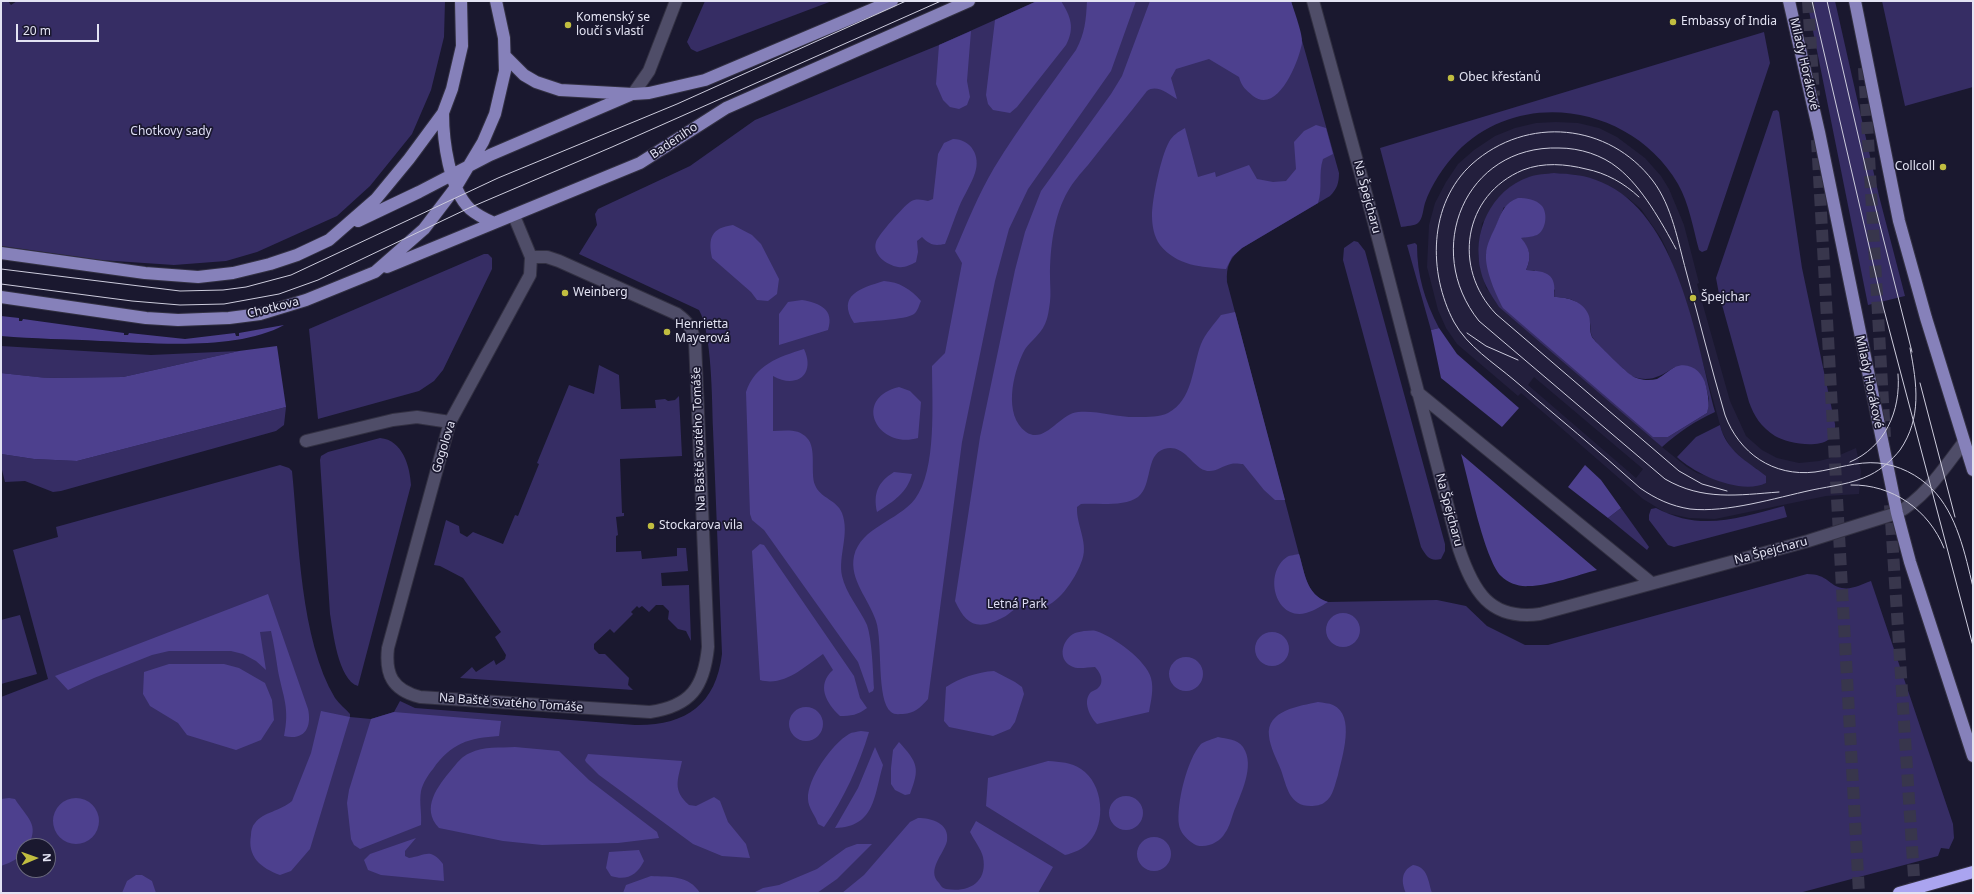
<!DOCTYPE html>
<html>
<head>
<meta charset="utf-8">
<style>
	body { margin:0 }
	#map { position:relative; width:1974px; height:894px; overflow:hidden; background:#1a182f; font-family:"Noto Sans",sans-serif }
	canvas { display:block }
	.frame { position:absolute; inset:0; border:2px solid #e3e3f3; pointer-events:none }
	.north { position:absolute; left:16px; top:838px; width:40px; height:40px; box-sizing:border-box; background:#1a182f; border:1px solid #6a697d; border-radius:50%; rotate:88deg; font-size:11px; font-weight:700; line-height:16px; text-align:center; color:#e3e3f3 }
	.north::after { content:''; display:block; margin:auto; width:14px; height:18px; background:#c1bd40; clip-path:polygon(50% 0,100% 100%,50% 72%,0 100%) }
	.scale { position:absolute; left:16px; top:24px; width:83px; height:18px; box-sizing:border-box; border:2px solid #e3e3f3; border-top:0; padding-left:5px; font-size:12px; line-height:14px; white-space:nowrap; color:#e3e3f3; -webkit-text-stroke:3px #1a182f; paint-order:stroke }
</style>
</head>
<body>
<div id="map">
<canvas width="1974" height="894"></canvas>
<div class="frame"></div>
<div class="north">N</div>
<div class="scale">20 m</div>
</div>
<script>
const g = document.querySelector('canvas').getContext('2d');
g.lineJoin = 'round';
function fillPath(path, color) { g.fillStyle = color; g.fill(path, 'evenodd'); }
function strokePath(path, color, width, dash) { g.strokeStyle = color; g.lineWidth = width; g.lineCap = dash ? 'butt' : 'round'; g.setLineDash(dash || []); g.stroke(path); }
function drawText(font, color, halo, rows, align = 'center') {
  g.font = font + ' "Noto Sans",sans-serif'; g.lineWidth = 3.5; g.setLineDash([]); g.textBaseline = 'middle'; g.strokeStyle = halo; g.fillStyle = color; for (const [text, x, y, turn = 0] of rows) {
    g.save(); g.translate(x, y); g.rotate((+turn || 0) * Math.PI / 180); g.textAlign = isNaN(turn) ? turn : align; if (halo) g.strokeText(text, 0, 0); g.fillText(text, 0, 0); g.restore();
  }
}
const built = new Path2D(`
	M1556,122L1578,123L1599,128L1617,137L1645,158L1661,176L1669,189L1684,225L1699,283L1697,284L1730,401L1746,436L1762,450L1777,458L1799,463L1819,461L1835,457L1856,448L1861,471L1859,494L1826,496L1715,519L1689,518L1666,513L1643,499L1521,393L1518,396L1457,344L1446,328L1438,310L1427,267L1429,225L1435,203L1446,182L1458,164L1474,150L1495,136L1515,128L1536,123ZM1554,173L1577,175L1628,198L1641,209L1661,238L1667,250L1686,302L1722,432L1731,448L1747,463L1757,469L1732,484L1697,473L1687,467L1662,447L1486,288L1478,257L1482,223L1530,177ZM1534,377L1643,469L1636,478L1528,385Z`);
const green = new Path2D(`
	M1,1H8L11,5L17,1H445L444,37L431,90L412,134L370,186L337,216L257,252L226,261L174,265L100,260L1,246Z
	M705,1H832L697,52L691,49L687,42Z
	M1037,1H1291L1339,173C1339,183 1337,189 1330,196L1242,248C1230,258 1226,266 1227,282L1299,554C1305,573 1306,595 1328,602L1437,600L1466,606L1487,626L1525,645H1548L1807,574C1828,574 1829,586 1842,588C1852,590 1862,584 1871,581L1953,824L1954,838L1949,849L1941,848L1938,856L1799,893H1V697L48,679L13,550L58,537L56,527L280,465L289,468L292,471C299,540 300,639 335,698C339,704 346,709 350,714V717L371,719L394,712L400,701L415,708L635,725C685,726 716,705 722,654C719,579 716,504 713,429C712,401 712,332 699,310L579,254L597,225L595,214L598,209L690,166L755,120L939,45ZM24,846H48V870H24Z
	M1807,1H1835L1879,196L1905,296L1868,305Z
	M1882,1H1973V87L1905,106Z
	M1764,32L1770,63L1707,250L1702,252L1699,250C1693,228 1689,203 1678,184C1633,106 1521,86 1457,152C1444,166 1431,185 1425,203C1423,209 1423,219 1418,223C1415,226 1406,226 1401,227L1380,148Z
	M1777,110L1779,112L1802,268L1835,424C1838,453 1790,445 1775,436C1761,427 1754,416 1749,402L1719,294L1716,278L1773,111Z
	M1554,173C1570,174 1586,175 1601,182C1678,214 1696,339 1715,412C1695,421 1679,432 1662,447L1499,307C1492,296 1484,285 1481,272C1471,233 1491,190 1529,177C1537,174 1546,174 1554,173ZM1504,207L1536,235L1520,238C1530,248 1532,257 1526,270H1534L1555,290L1554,297C1572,296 1587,305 1590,323C1591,328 1590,334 1593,338C1603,352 1619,364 1631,376C1649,383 1659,377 1675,367L1705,383L1709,399L1707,413L1668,437L1486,256L1488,246Z
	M1354,241L1358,242L1365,251L1445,544V551L1441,559C1430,562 1426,556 1421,547L1343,260L1344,248Z
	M1415,243L1417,245C1417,276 1425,301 1439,328L1431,330L1407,245Z
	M484,254H488L492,258V269L443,370L434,381L419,391L318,419L309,329Z
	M1,346L151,355L239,351L123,377L46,378L1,373Z
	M599,365L619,375L621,409L656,408L655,400L665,399L668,401L675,400L679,396L682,456L620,459L622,513H624V516L616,517L618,535L616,536V552L641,551L642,559L677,556V548H686L688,571L661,573L662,586L689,585L691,641L686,631L678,629L668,619L669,611L663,605H656L649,612L642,606L639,608L637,606L631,612L633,614L614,633L610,629L594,644V649L599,654H605L629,678L628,685L633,690L460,678L472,667L476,672L494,660L496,665L505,659L506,655L495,637L501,632L463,578L440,566L434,565L446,520L459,526L460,533L467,537L473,532L503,544L515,515L518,516L539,464L537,463L569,385L594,394Z
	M286,407L284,425L276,431L61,491L53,492L25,481L5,482L1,466V454L34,459L77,461Z
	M1720,425C1726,451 1747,461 1766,476V483C1741,495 1696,475 1677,457L1696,437Z
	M380,438C403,440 410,467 411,485L358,686C338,680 333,631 330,614L320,460L321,456L328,452Z
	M1784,506L1787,517L1674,547L1668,545L1649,520V515L1651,509L1656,508C1701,532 1738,518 1784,506Z
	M1621,508L1649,547L1647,550L1608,518Z
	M20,615L37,674L1,684V620Z`);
const forest = new Path2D(`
	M1037,1H1061C1071,17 1075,28 1066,45L1017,107L1010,113L993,110L988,104L986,95L995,20Z
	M1087,1H1136L1111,71L1028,189L1009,229L995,281L962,442L928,699C920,708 915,713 903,714C899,714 894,715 891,712C876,700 883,642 876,621C869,599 849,580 854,556C861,527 898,521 915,499C937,470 932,402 932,366L945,353L962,263L955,251C967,223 978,195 994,168C1019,127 1048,89 1076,50C1085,33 1086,20 1087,1Z
	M1150,1H1291C1294,11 1303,34 1302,43C1299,61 1278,115 1253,96C1245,89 1242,87 1239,77L1209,59L1176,69L1171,78L1177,99C1168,94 1157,84 1147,91C1128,116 1107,140 1088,165C1081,173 1073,182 1068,191C1054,215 1050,248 1050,276C1050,285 1051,294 1050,302C1049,309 1048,318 1045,324C1040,336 1028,342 1023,353C1013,374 1003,415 1026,432C1045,445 1060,413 1078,412C1098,410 1118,418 1139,417C1147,417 1161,417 1168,413C1193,400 1192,368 1201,344C1205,334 1214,324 1221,315L1235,312L1285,500H1275L1264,490L1243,464C1240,464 1235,463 1231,464C1221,466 1212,476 1200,468C1189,460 1181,444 1164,449C1145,455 1153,485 1138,497C1124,507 1097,503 1081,504L1077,507C1076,526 1090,544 1081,563C1075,579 1057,607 1039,608C1030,608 1023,606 1015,609C1010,612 1007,616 1002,618C977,631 966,625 955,601L980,437L1015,270L1025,232L1041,191L1111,94L1122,76Z
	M971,31L967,81L970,97L967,105L959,109L950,107L943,100L936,84L939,45Z
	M1316,125L1326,128L1333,154L1323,159C1318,174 1323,188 1318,203L1242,248L1232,257L1226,269C1201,267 1177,266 1160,245C1154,237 1152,225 1152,216C1152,199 1161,156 1169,142C1173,135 1178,132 1185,128L1198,177L1215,172L1216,177L1249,165L1257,179L1273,182L1286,181L1296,169L1294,142L1304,131Z
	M953,139C971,139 981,156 975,173C971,185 964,195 959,207C954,219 950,232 945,244C934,246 930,245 922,237L917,241L918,252L916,262C910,265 905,268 898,267C887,265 872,255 876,242C879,234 903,207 910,202C916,198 922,200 928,201L933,199L938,154L944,143Z
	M1518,198C1526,198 1536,199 1542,206C1548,214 1546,230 1537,235C1532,237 1526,237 1521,238C1530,248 1532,257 1526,270C1547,271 1557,274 1554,297C1567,297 1584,301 1589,316C1591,322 1589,331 1592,337C1594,341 1625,371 1631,375C1637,380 1649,381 1657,379C1663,376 1669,370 1675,367C1690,361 1703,372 1706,386C1708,396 1710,403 1707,413L1668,437H1653L1503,308C1496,295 1485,270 1486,255C1486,244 1493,233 1497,223C1502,211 1505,203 1518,198Z
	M733,225L752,235L761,244L779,279L777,294L768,301L757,300L751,292L712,258C708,238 711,228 733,225Z
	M884,281C899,282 911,289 921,301C919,305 918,311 914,314C906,320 867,321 854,323C836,295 861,288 884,281Z
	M802,300C819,303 835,309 828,330L779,345V314L788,302Z
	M1,316L19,318V321H22L23,319L124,333V335H128L129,333L185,339L235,333L236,336H239V333L284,325C237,351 153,343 101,341C68,339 34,339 1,336Z
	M1439,328L1457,354L1519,408L1502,427L1441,378L1431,330Z
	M277,346L286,407L77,461L34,459L1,454V373L47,378L123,377L239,351Z
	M804,349C816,375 796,389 773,376V431C785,431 798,428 807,438C817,448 810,472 815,485C820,498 837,500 842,513C850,534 838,555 842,576C846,594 860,609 867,625C872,640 873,671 874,688L873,691L869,693L858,662L764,530L752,520L750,514L746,392C755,365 778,357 804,349Z
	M899,387L910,391L921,402L918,438C878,450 851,399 899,387Z
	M1461,454L1597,570C1578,575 1548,586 1529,586C1519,587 1508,583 1501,576C1484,558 1469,481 1461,454Z
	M1585,465L1601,480L1621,508L1608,518L1568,487Z
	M894,472L912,474C907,493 894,501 877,512C873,493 878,482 894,472Z
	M760,544L764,545L854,676L860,698L867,708C858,715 851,716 840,716C826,703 816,685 833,670L823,654C804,667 784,687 760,680L752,551Z
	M1299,554C1305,573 1306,595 1328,602C1321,606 1314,611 1306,613C1275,621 1263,573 1287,557C1290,555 1296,555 1299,554Z
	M268,594L308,709C312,727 305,741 284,736C290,708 283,697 278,671C276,658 274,644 271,631L260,632L266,670L256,661L243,654L231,651H169L152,655L94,678L68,690L55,676Z
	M1326 630a17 17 0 1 1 34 0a17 17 0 1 1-34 0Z
	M1084,631C1088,631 1092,630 1096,631C1114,637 1146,660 1151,678C1154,689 1151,701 1149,712L1097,724C1090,717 1082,701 1091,692C1093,691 1095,690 1097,689C1105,683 1101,673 1095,667C1087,667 1078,670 1071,666C1057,659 1062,639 1075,633C1077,632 1081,632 1084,631Z
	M1255 649a17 17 0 1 1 34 0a17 17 0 1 1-34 0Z
	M1169 674a17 17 0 1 1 34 0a17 17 0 1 1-34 0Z
	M169,664H224L239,668L265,683L272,700L274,720L261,740L236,750L187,735L178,723L150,706L143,694L144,672Z
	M994,671L1015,682L1022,687L1024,694L1015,722L1010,729L993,736L949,727L944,721L946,687C960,678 977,672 994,671Z
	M1318,702C1323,703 1329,703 1333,705C1356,715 1342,758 1338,775C1335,784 1333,797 1325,802C1322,805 1315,806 1311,806C1289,806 1287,787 1281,770C1277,760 1270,747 1269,736C1266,710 1300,706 1318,702Z
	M789 724a17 17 0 1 1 34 0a17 17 0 1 1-34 0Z
	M321,711L350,717L310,849L291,871L280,875C261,868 247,857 251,835C251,831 252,826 255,823C263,812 281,811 292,801L311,753Z
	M394,712L501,721L499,736C469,738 451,743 433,769C428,775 423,783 421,791C419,803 422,813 421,825L360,849L354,845L351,839L347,803L349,790L371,719Z
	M861,731L869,732C859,765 844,799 824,827L818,824C816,816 808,808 808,799C807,779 832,744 849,734C852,732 857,732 861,731Z
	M1218,737C1227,739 1237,739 1243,747C1256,766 1240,795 1233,814C1231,820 1229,828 1225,833C1219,844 1201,851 1191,842C1186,838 1180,832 1179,825C1176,805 1187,759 1201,744C1205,741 1213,739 1218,737Z
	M899,742C918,763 920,768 910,794L905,795L895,790L891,784V768L893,750Z
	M515,747L559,751L589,780L657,832L659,838L618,843L542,845L503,841L439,828C420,808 438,786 452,769C457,763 462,756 470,753C484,746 500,748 515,747Z
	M875,747L883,765C874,796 875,827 835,828L858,788Z
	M588,754L682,761C678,780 672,790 689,805L696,806L714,797L720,801L728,822L746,844L750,858L722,856L693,844L599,775L586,762L585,760Z
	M1048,761C1060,762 1071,762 1081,769C1103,783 1107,823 1089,842C1083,849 1074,853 1065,855L986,806L988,778Z
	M1109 813a17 17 0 1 1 34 0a17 17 0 1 1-34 0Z
	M53 821a23 23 0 1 1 46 0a23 23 0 1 1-46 0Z
	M9,798L15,799C27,818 40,824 28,846H24C24,858 11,862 1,866V799Z
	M918,818C931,818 950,823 947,841C944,854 926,870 939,883C941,886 942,888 946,889C969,893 988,882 983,857C981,849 974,840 970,832L976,821L1053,867L1038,893H842L864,875L910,822Z
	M1137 854a17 17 0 1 1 34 0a17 17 0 1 1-34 0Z
	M416,838L405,851V856L409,858C425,856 430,847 443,864L444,881L381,875L368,870L364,860L370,854Z
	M857,844H872L837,879L817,893H753L763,888L779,885L817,869L846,848Z
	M639,850L644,861C637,875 627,881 611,876L606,868L609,852Z
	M1413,865C1428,867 1428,881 1432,893H1406C1401,882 1401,871 1413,865Z
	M136,875H142L152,881L156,893H122L127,881Z
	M651,876C670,877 689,875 700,893H623L626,885Z`);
const highwayTunnel = new Path2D(`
	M1808,1L1814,96
	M1864,68L1885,437
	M1817,140L1859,893
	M1890,505L1915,893`);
const minor = new Path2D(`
	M1313,1L1373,219L1459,549C1473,590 1489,621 1540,614L1808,541L1897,513C1926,497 1944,468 1964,442
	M633,94L649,71L676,1
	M514,216L531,257L530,275L450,422L388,648C385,674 392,690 420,697L650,712C691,706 704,687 708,647L695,342C692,328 688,322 677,314L559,261L547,257H531
	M1417,392L1650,582
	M306,441L393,420L417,417L450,422`);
const major = new Path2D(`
	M1789,1L1819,132L1897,513L1910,562L1973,756
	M1855,1L1899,221L1926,318L1973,470
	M506,57L524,75L536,82L560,90L633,94L649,93L705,80L892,1
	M443,113C443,140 449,189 470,209C477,215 485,219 494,223
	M358,221L419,192L490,155L630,95
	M1,253L145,273L198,277L233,273L270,264L297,255L329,240L376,199L409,159L443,113L452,89L462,46L461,1
	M387,267L640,163L726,108L969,1
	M1,297L146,318L178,320L229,318L260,314L306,300L375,272L424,229L456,187L483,142L495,114L505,71L504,38L496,1`);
const highway = new Path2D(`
	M1899,893L1973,872`);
const tram = new Path2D(`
	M1812,1L1883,306L1973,646
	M1827,1L1868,178L1912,352
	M1639,197C1624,183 1606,173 1586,169C1566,164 1543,162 1523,170C1463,195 1452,268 1496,314L1679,471L1702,484L1727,491
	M1676,249C1662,223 1642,187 1618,168C1602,155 1580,148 1559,148C1465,145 1422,250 1479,321L1665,479C1703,501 1738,495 1779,492
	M1,269L180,291L223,290L246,287L291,275L498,178L677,104L906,1
	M1,284L132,301L180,305L224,304L279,294L318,280L469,208L612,147L941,1
	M1467,333L1486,346L1518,360
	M1910,348C1917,384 1922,418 1900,450C1892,460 1882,469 1870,475C1852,484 1831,486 1812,490C1775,498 1727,513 1690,509C1671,506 1656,499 1640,488C1599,451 1556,416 1514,380C1494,363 1467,346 1454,322C1428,273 1428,204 1472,164C1527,115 1609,123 1653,181C1672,206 1678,242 1686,271C1699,319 1711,367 1725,415C1739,453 1773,477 1815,472C1836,469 1857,461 1878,463C1899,465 1918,475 1932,489C1957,514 1965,554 1973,587
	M1920,383L1955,517
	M1850,462C1885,447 1901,411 1898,374
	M1851,485C1892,484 1929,510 1944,548`);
const markers = [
	[1673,22,4,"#c1bd40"],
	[568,25,4,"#c1bd40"],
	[1451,78,4,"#c1bd40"],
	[1943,167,4,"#c1bd40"],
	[565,293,4,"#c1bd40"],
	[1693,298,4,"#c1bd40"],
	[667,332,4,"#c1bd40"],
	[651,526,4,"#c1bd40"]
];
const poiNames = [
	["Komenský se",576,18],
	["loučí s vlastí",576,32],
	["Embassy of India",1681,22],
	["Obec křesťanů",1459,78],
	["Collcoll",1935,167,"right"],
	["Weinberg",573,293],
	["Špejchar",1701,298],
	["Henrietta",675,325],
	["Mayerová",675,339],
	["Stockarova vila",659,526]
];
const streetNames = [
	["Milady Horákové",1804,64,77],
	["Badeniho",674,141,-34],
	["Na Špejcharu",1367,197,75],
	["Chotkova",273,308,-14],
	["Milady Horákové",1869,382,78],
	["Na Baště svatého Tomáše",699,439,-92],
	["Gogolova",444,447,-73],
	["Na Špejcharu",1449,510,75],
	["Na Špejcharu",1771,551,-15],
	["Na Baště svatého Tomáše",511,703,4]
];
const parkNames = [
	["Chotkovy sady",171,132],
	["Letná Park",1017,605]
];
fillPath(built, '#231f3d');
fillPath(green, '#362d64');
fillPath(forest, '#4d408e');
strokePath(highwayTunnel, '#38364c', 12, [12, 6]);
strokePath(minor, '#323042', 14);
strokePath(major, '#323042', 14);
strokePath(highway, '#323042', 14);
strokePath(minor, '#4f4d68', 12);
strokePath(major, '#8681ba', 12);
strokePath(highway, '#aaa4f0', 12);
strokePath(tram, '#cdccdd', 1);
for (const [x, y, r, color] of markers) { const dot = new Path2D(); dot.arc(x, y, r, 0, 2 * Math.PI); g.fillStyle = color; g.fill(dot); strokePath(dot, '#1a182f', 1.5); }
drawText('12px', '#e3e3f3', '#1a182f', poiNames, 'left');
drawText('12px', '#e3e3f3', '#1a182f', streetNames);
drawText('12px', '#deddf4', '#1a182f', parkNames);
</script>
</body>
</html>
